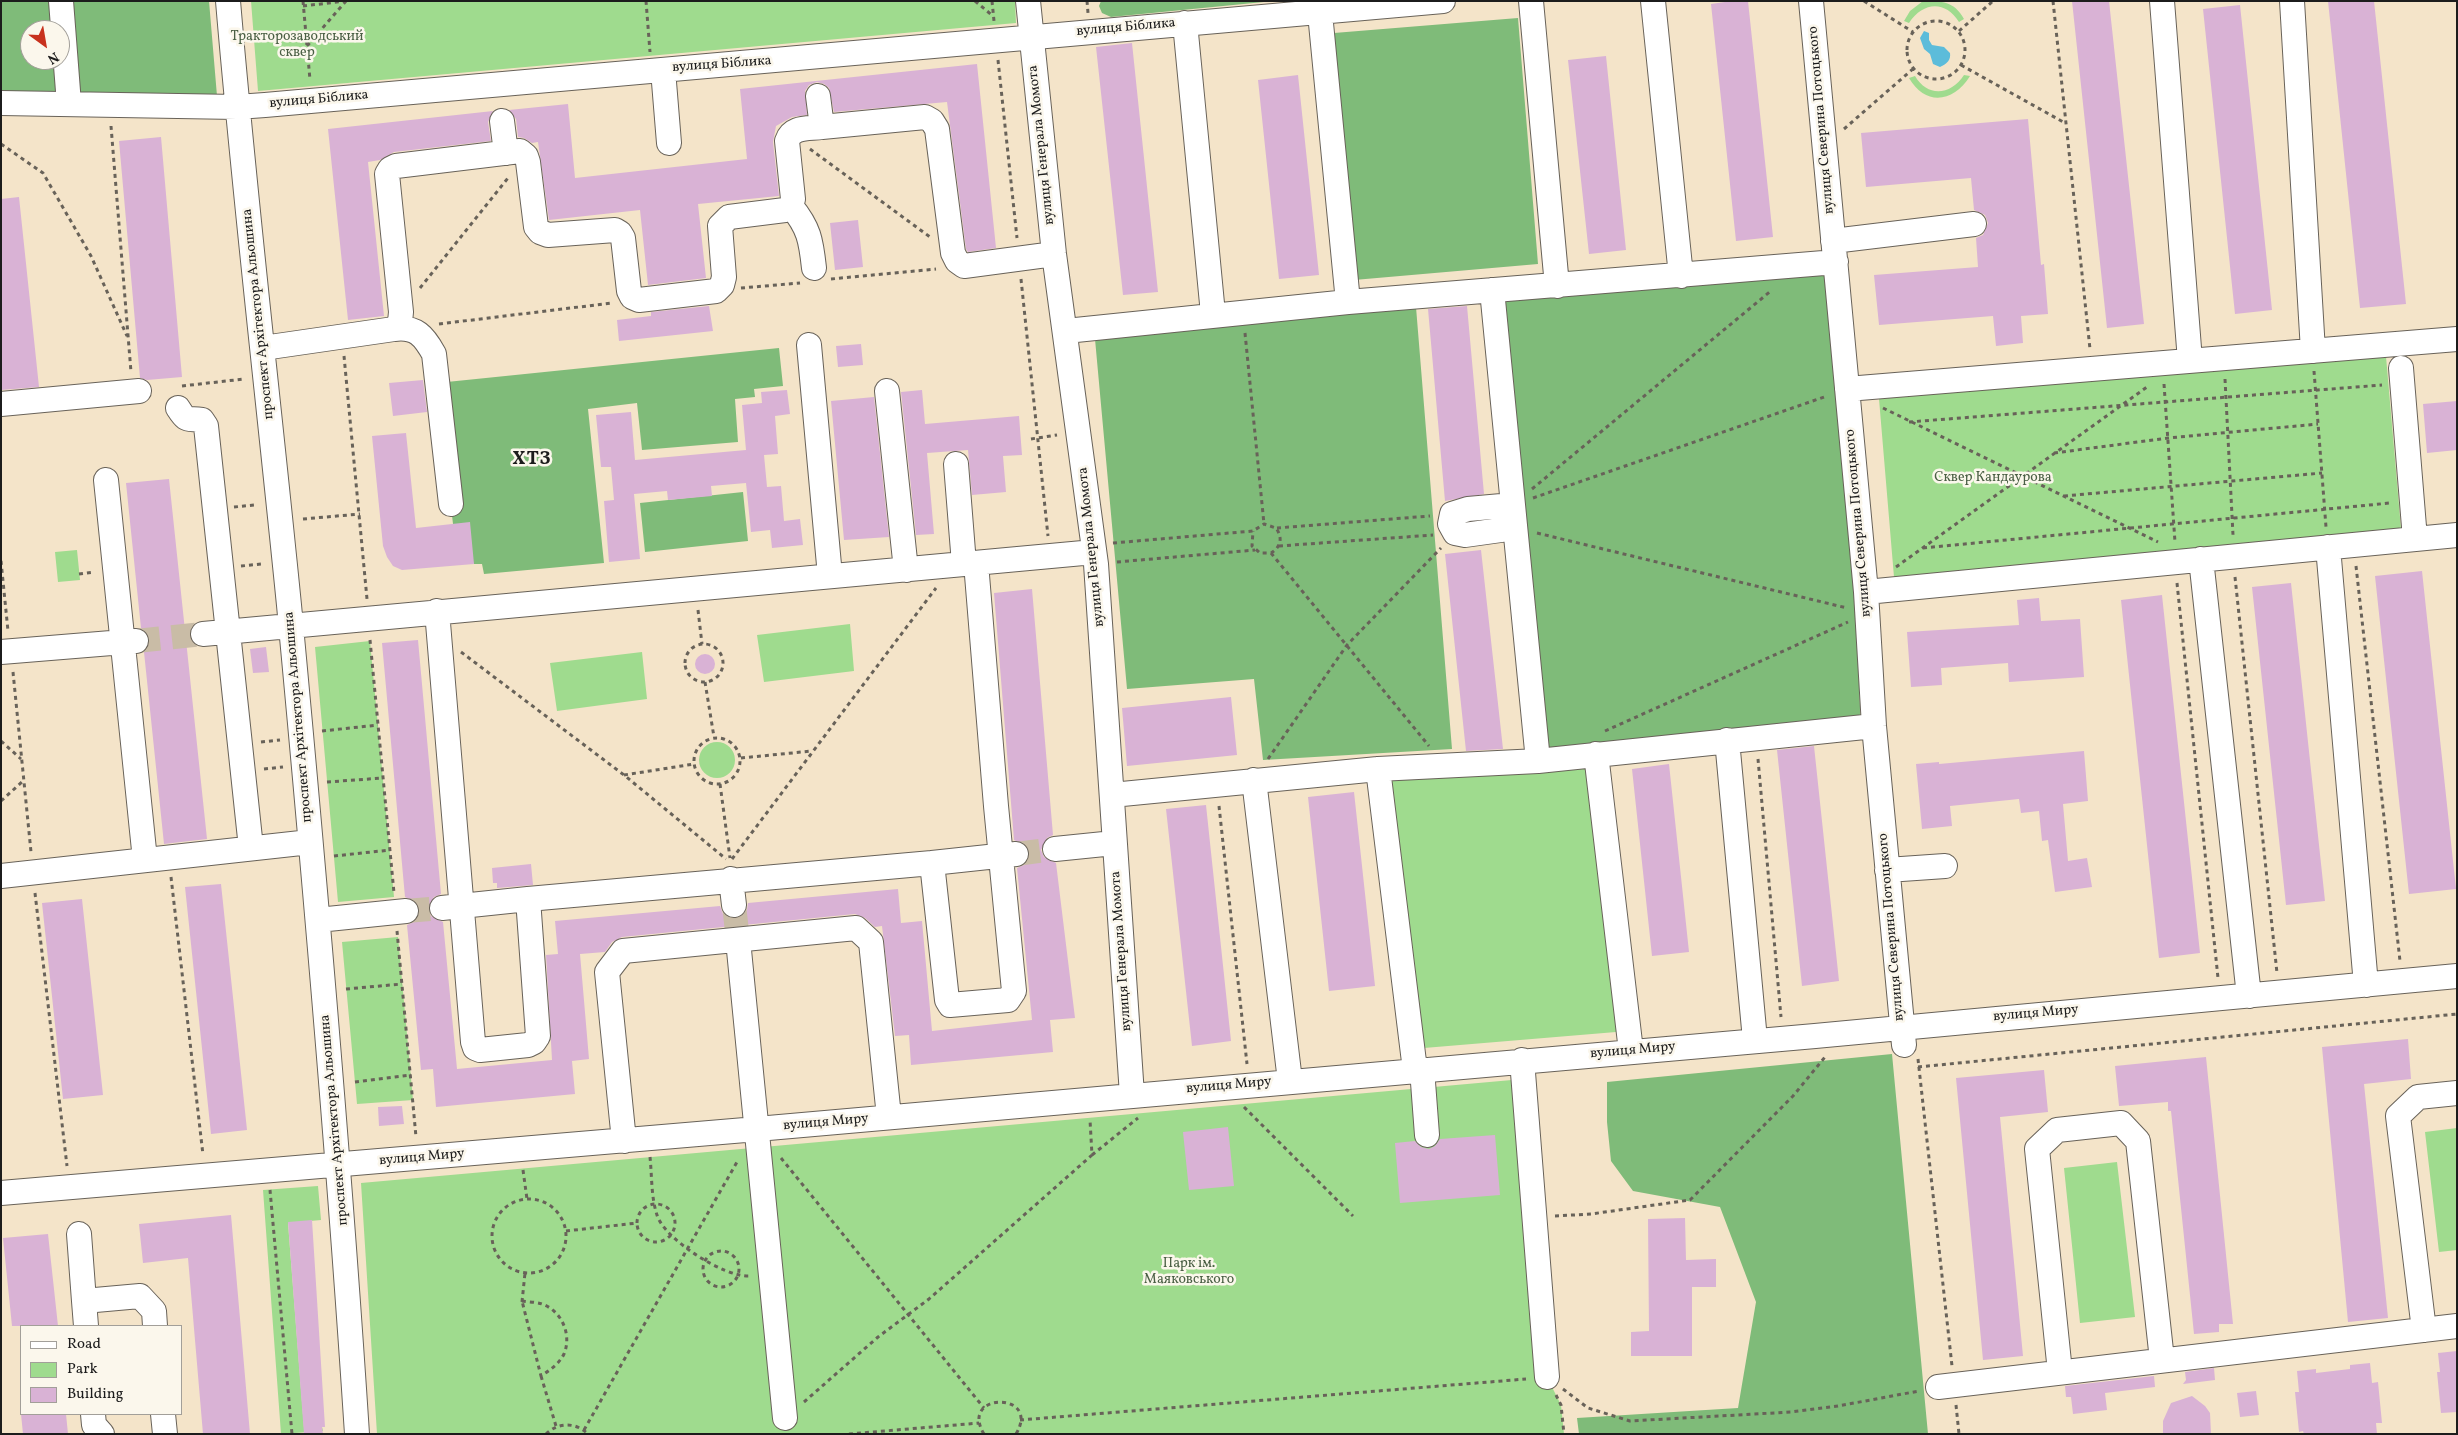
<!DOCTYPE html>
<html>
<head>
<meta charset="utf-8">
<style>
	body { margin:0 }
	#map { position:relative; width:2458px; height:1435px; overflow:hidden; background:#f4e4c9; font-family:Vollkorn,serif }
	canvas { display:block }
	.frame { position:absolute; inset:0; border:2px solid #1c1c1c; pointer-events:none }
	.legend { position:absolute; left:20px; top:1325px; width:162px; height:90px; box-sizing:border-box; background:#fbf7ec; border:1px solid #a29f99; margin:0; padding:6px 9px; list-style:none; font-size:15px; color:#1c1c1c }
	.legend li { display:flex; align-items:center; gap:10px; height:25px }
	.legend b { width:25px; border:1px solid #a29f99 }
	.north { position:absolute; left:20px; top:20px; width:50px; height:50px; box-sizing:border-box; background:#fbf7ec; border:1px solid #a29f99; border-radius:50%; rotate:148deg; font-size:14px; font-weight:700; line-height:20px; text-align:center; color:#1c1c1c }
	.north::after { content:''; display:block; margin:auto; width:18px; height:22px; background:#c8321e; clip-path:polygon(50% 0,100% 100%,50% 72%,0 100%) }
</style>
</head>
<body>
<div id="map">
<canvas width="2458" height="1435"></canvas>
<div class="frame"></div>
<ul class="legend">
<li><b style="height:6px;background:#fff"></b>Road</li>
<li><b style="height:14px;background:#9fdb8e"></b>Park</li>
<li><b style="height:14px;background:#d9b2d5"></b>Building</li>
</ul>
<div class="north">N</div>
</div>
<script>
const g = document.querySelector('canvas').getContext('2d');
g.lineJoin = 'round';
function fillPath(path, color) { g.fillStyle = color; g.fill(path, 'evenodd'); }
function strokePath(path, color, width, dash) { g.strokeStyle = color; g.lineWidth = width; g.lineCap = dash ? 'butt' : 'round'; g.setLineDash(dash || []); g.stroke(path); }
function drawText(font, color, halo, rows, align = 'center') {
  g.font = font + ' Vollkorn,serif'; g.lineWidth = 5; g.setLineDash([]); g.textBaseline = 'middle'; g.strokeStyle = halo; g.fillStyle = color; for (const [text, x, y, turn = 0] of rows) {
    g.save(); g.translate(x, y); g.rotate((+turn || 0) * Math.PI / 180); g.textAlign = isNaN(turn) ? turn : align; if (halo) g.strokeText(text, 0, 0); g.fillText(text, 0, 0); g.restore();
  }
}
const green = new Path2D(`
	M251,1H1015L1016,23L258,91Z
	M1923,1C1942,1 1954,1 1964,19L1959,22C1945,0 1923,2 1909,23L1904,21L1910,11Z
	M1964,75L1970,76C1954,102 1926,107 1909,78L1915,76C1928,98 1951,95 1964,75Z
	M2385,345L2402,540L1895,589L1878,387Z
	M77,550L80,580L58,582L55,552Z
	M850,624L854,671L764,682L757,635Z
	M370,641L394,897L338,902L315,647Z
	M642,652L647,699L557,711L550,663Z
	M699 760a18 18 0 1 1 36 0a18 18 0 1 1-36 0Z
	M1596,754L1628,1031L1412,1049L1378,769Z
	M398,937L413,1100L357,1104L342,942Z
	M1523,1079L1547,1377L1561,1405L1564,1434H377L361,1183Z
	M2457,1128V1250L2439,1252L2425,1132Z
	M2117,1162L2135,1317L2080,1323L2064,1168Z
	M318,1186L321,1220L288,1223L304,1428L322,1427L323,1431L281,1434L263,1190Z`);
const forest = new Path2D(`
	M1,1H209L217,96L1,91ZM30,30H60V60H30Z
	M1101,1H1274L1111,17L1102,13L1099,6Z
	M1518,18L1538,264L1354,280L1334,33Z
	M1826,263L1856,618L1861,728L1538,761L1492,290Z
	M1416,307L1452,749L1263,760L1254,679L1127,689L1095,339Z
	M779,348L783,386L754,389L755,397L735,399L738,442L642,450L637,403L588,409L604,563L484,574L482,564H474L453,524L437,383Z
	M743,492L748,541L645,552L640,503Z
	M1892,1054L1928,1434H1579L1577,1418L1738,1408L1756,1302L1720,1207L1633,1191L1611,1161L1607,1122V1082Z`);
const water = new Path2D(`
	M1924,31L1929,33V40L1932,45L1944,47L1950,53C1951,60 1947,64 1940,67L1933,64L1930,54L1924,49L1920,38Z`);
const building = new Path2D(`
	M1732,1H1748L1773,237L1736,241L1711,4Z
	M2072,1H2109L2144,324L2107,328Z
	M2328,1H2374L2406,304L2360,308Z
	M2240,5L2272,310L2235,314L2203,9Z
	M1132,43L1158,292L1123,295L1096,47Z
	M1606,56L1626,250L1589,254L1568,60Z
	M977,64L996,248L968,252L966,249L947,102L834,112L829,88L824,84L817,82L809,85L805,91L807,115L792,117L776,126L773,142L779,196L698,204L706,278L648,285L640,210L549,220L538,142L532,143L524,138L518,137L516,119L509,110L568,104L575,178L747,159L740,89Z
	M1298,75L1319,275L1279,279L1258,80Z
	M493,111L488,122L491,141L394,152L380,160L368,162L384,316L348,320L328,129Z
	M2028,119L2041,265L2044,264L2048,314L2021,316L2023,343L1996,346L1993,316L1879,325L1874,275L1978,267L1976,238L1983,235L1988,223L1985,215L1974,210L1971,178L1866,187L1861,133Z
	M161,137L182,377L147,380L140,378L119,141Z
	M19,197L39,387L1,390V199Z
	M858,220L863,267L835,270L830,223Z
	M709,306L713,331L619,341L617,320L651,316V312Z
	M1467,306L1484,494L1445,501L1428,309Z
	M861,344L863,365L838,367L836,346Z
	M423,380L427,412L393,416L389,383Z
	M787,390L790,414L775,416L778,454L764,455L767,487L781,486L784,521L800,519L803,545L772,548L770,530L751,532L746,483L711,486L712,496L668,500L667,491L634,494L640,559L609,562L604,501L614,500L611,467H601L596,415L631,412L635,460L746,450L742,405L762,403L761,392Z
	M922,390L925,424L1019,416L1022,455L1003,456L1006,492L972,495L968,450L927,453L934,534L916,535L901,392Z
	M874,397L889,537L844,540L831,401Z
	M2457,401V450L2427,453L2423,404Z
	M406,433L416,528L470,522L474,564L402,570L393,566L387,557L383,546L372,436Z
	M169,479L207,839L164,844L144,652L149,646L150,639L147,633L141,628L126,483Z
	M1481,550L1503,749L1466,751L1445,554Z
	M2422,571L2456,889L2409,894L2375,576Z
	M2291,583L2325,901L2286,905L2252,587Z
	M1032,589L1053,835L1047,838L1041,850L1044,857L1056,863L1075,1018L1050,1020L1053,1052L911,1065L909,1035L895,1036L882,926L875,927L865,918L855,914L622,937L612,942L605,952L580,954L589,1059L572,1061L575,1094L436,1107L433,1069L421,1070L407,925L414,922L420,910L417,903L405,897L382,643L418,640L441,894L434,897L428,909L431,916L443,922L457,1069L552,1060L546,955L558,954L555,921L720,906L723,914L735,919L743,916L747,910L748,903L898,889L901,923L922,921L932,1031L1032,1020L1017,868L1024,865L1030,853L1027,846L1014,840L994,593Z
	M2162,595L2200,953L2159,958L2121,600Z
	M2039,598L2041,621L2080,619L2084,677L2009,682L2008,663L1941,668L1942,685L1911,687L1907,632L2019,625L2017,600Z
	M266,647L269,672L253,673L250,649Z
	M695 664a10 10 0 1 1 20 0a10 10 0 1 1-20 0Z
	M1231,697L1237,755L1127,766L1122,708Z
	M1814,746L1839,981L1802,986L1777,750Z
	M2084,751L2088,801L2063,804L2068,861L2087,858L2092,887L2055,892L2048,840L2042,841L2039,811L2021,813L2019,799L1950,806L1952,826L1922,829L1916,764L1939,762V764Z
	M1669,764L1689,952L1652,956L1632,769Z
	M1354,792L1375,986L1329,991L1308,797Z
	M1206,805L1231,1041L1192,1046L1166,809Z
	M531,864L533,885L497,888V883H493L492,868Z
	M221,884L247,1130L211,1134L185,887Z
	M82,899L103,1095L63,1099L42,903Z
	M2408,1039L2411,1079L2364,1084L2388,1318L2348,1322L2322,1047Z
	M2206,1057L2233,1324H2219V1332L2194,1334L2171,1111H2168V1102L2119,1106L2115,1066Z
	M2044,1070L2048,1112L2000,1117L2023,1356L1983,1360L1956,1078Z
	M402,1106L404,1124L379,1126L378,1107Z
	M1228,1127L1234,1186L1189,1190L1183,1132Z
	M1495,1135L1500,1195L1400,1203L1395,1143L1415,1141L1421,1147L1429,1149L1435,1146L1440,1139Z
	M231,1215L250,1434H203L188,1258L143,1263L139,1224Z
	M1685,1218L1686,1260L1716,1259V1287H1692V1356H1631V1332L1649,1331L1648,1219Z
	M312,1220L325,1427H322L323,1434H304L288,1222Z
	M48,1234L58,1326H12L3,1238Z
	M2457,1351V1412L2441,1413L2437,1372H2440L2438,1353Z
	M2370,1363L2372,1383L2378,1382L2382,1423H2376L2377,1434H2304L2303,1431L2299,1432L2295,1392H2299L2297,1371L2316,1369V1373L2350,1369V1365Z
	M2214,1368L2215,1380L2183,1384L2186,1380L2185,1372Z
	M2154,1376L2155,1387L2105,1393L2107,1410L2073,1414L2071,1397H2066L2065,1386Z
	M2256,1391L2259,1415L2240,1417L2237,1393Z
	M2192,1396L2205,1406L2210,1413L2211,1434H2163V1421L2171,1403Z
	M21,1414H66L68,1434H23Z`);
const minorTunnel = new Path2D(`
	M136,641L203,634
	M1016,854L1055,849
	M734,905L738,940
	M406,911L442,908`);
const path = new Path2D(`
	M303,1L310,80
	M646,1L650,52
	M975,1L993,16
	M992,1L994,21
	M1087,1L1088,13
	M1864,1L1913,32
	M2053,1L2090,349
	M303,6L346,1
	M1907 50a29 29 0 1 1 58 0a29 29 0 1 1-58 0Z
	M1959,31L1993,1
	M307,46L346,1
	M998,60L1017,238
	M1961,65L2065,123
	M111,126L131,372
	M1844,129L1914,68
	M1,144L43,173L91,256L127,336
	M810,149L930,237
	M831,279L936,269
	M1021,279L1048,536
	M420,288L508,178
	M741,288L800,283
	M439,324L612,303
	M1245,333L1264,524
	M344,356L367,599
	M2314,371L2326,527
	M2225,379L2233,535
	M2164,384L2175,542
	M182,386L244,379
	M1883,408L2158,542
	M1909,422L2382,385
	M1031,439L1057,435
	M2054,453L2168,438L2318,424
	M1532,489L1772,290
	M2064,496L2322,473
	M1533,498L1827,396
	M234,507L255,505
	M303,519L360,514
	M1277,528L1430,516
	M1537,533L1847,608
	M1113,543L1253,531L1264,524L1276,528C1283,538 1281,547 1271,553H1260L1252,546L1253,531
	M1279,546L1433,535
	M1923,548L2390,503
	M1271,553L1429,746
	M1,561L8,631
	M1117,562L1255,550
	M241,566L262,564
	M2356,566L2400,961
	M1896,567L2147,387
	M79,574L94,572
	M2235,577L2277,973
	M2177,583L2218,978
	M698,610L702,644
	M370,640L394,893
	M685 663a19 19 0 1 1 38 0a19 19 0 1 1-38 0Z
	M461,652L624,775L726,859
	M13,672L31,852
	M705,682L714,737
	M322,731L378,725
	M1605,731L1848,622
	M694 761a23 23 0 1 1 46 0a23 23 0 1 1-46 0Z
	M1,741L21,759
	M261,742L280,740
	M741,758L812,751
	M1268,759L1347,645L1441,548
	M1758,759L1781,1017
	M264,769L283,767
	M624,775L694,764
	M327,782L383,778
	M720,784L730,858
	M1,801L23,781
	M1219,806L1247,1064
	M334,856L390,850
	M732,859L936,588
	M171,877L203,1155
	M35,893L67,1166
	M397,931L416,1137
	M346,989L402,984
	M1918,1059L1952,1366
	M1918,1067L2457,1014
	M355,1082L411,1075
	M1244,1107L1353,1216
	M1092,1155L1138,1118
	M650,1157C652,1176 651,1197 657,1215C664,1239 725,1278 750,1276
	M781,1158L984,1408
	M523,1170L527,1199
	M270,1190L292,1434
	M492 1236a37 37 0 1 1 74 0a37 37 0 1 1-74 0Z
	M637 1223a19 19 0 1 1 38 0a19 19 0 1 1-38 0Z
	M1555,1216L1591,1214L1690,1200L1793,1096L1825,1057
	M566,1231L637,1223
	M703 1269a18 18 0 1 1 36 0a18 18 0 1 1-36 0Z
	M522,1301C528,1302 536,1302 542,1304C562,1311 572,1335 564,1354C559,1364 550,1370 541,1376Z
	M522,1302L525,1273
	M541,1376L556,1426
	M1563,1389L1588,1408L1630,1421L1791,1412L1838,1406L1919,1391
	M1556,1395L1561,1405L1564,1434
	M804,1402L878,1337L929,1299L1092,1155L1090,1120
	M1956,1405L1959,1434
	M1020,1420L1526,1379
	M584,1430L737,1162
	M546,1434C558,1422 576,1422 588,1434
	M849,1434L979,1423
	M984,1434C958,1392 1042,1391 1016,1434`);
const minor = new Path2D(`
	M61,1L69,104
	M228,1C245,203 269,404 289,605C315,881 339,1157 357,1434
	M1028,1L1054,254L1096,564L1132,1095
	M1531,1L1557,286
	M1653,1L1681,276
	M1811,1L1866,592L1874,726L1904,1045
	M2162,1L2190,361
	M2292,1L2313,351
	M1320,13L1348,302
	M1185,23L1213,314
	M663,70L669,143
	M1,103L237,107L265,105L1443,1
	M502,121L506,153
	M822,127L925,117L932,121L937,129L953,253L957,261L964,266L1054,254
	M791,206C809,228 811,240 814,268
	M1833,241L1974,224
	M1492,290L1538,761
	M394,329C416,326 424,336 434,354L451,504
	M1066,331L1348,302L1836,262
	M809,345L830,576
	M263,348L394,329L400,322L401,312L387,174L390,169L396,166L520,151L526,156L528,162L536,227L540,232L548,235L615,230L620,233L623,238L629,291L632,297L639,300L716,291L722,285L724,277L720,226L729,217L785,210L791,206L793,199L787,141C792,126 808,129 822,127L818,96
	M2401,368L2415,539
	M1847,389L2457,339
	M887,391L906,570
	M1,404L139,391
	M178,408C187,422 186,418 202,420L206,426L251,848
	M956,464L964,564
	M106,480L145,860
	M1513,505L1468,509L1452,514L1450,524L1455,533L1465,535L1515,528
	M2328,547L2366,985
	M2201,559L2249,996
	M1866,592L2457,535
	M437,611L473,1042L475,1048L480,1050L528,1045L534,1042L538,1036L528,899L932,863L947,1000L950,1005L1008,1000L1014,991L996,806L976,563
	M203,634L1094,552
	M1,652L136,641
	M1727,740L1755,1040
	M1596,754L1631,1051
	M1378,769L1415,1070
	M1254,780L1290,1081
	M1112,795L1378,769L1538,761L1874,726
	M1055,849L1114,843
	M932,863L1016,854
	M1887,870L1945,866
	M1,876L310,842
	M731,879L734,905
	M442,908L528,899
	M318,920L406,911
	M738,940L785,1418
	M1522,1060L1547,1377
	M1422,1069L1427,1135
	M624,1141L607,972L623,951L856,928L871,942L889,1117
	M1,1193L757,1129L1815,1036L2457,976
	M79,1234L84,1301L140,1296L154,1311L155,1326
	M84,1301L86,1326
	M2424,1330L2398,1116L2418,1097L2457,1093
	M2060,1372L2037,1149L2057,1130L2121,1123L2138,1141L2162,1360
	M1938,1387L2457,1326
	M93,1414L94,1425L102,1434
	M163,1414L165,1434`);
const streetNames = [
	["вулиця Біблика",1126,28,-5],
	["вулиця Біблика",722,65,-4],
	["вулиця Біблика",319,100,-5],
	["вулиця Северина Потоцького",1822,120,-95],
	["вулиця Генерала Момота",1042,145,-96],
	["проспект Архітектора Альошина",259,314,-96],
	["вулиця Северина Потоцького",1859,523,-95],
	["вулиця Генерала Момота",1092,547,-96],
	["проспект Архітектора Альошина",299,717,-95],
	["вулиця Северина Потоцького",1892,927,-95],
	["вулиця Генерала Момота",1122,951,-94],
	["вулиця Миру",2036,1014,-5],
	["вулиця Миру",1633,1051,-5],
	["вулиця Миру",1229,1086,-5],
	["проспект Архітектора Альошина",335,1120,-95],
	["вулиця Миру",826,1123,-5],
	["вулиця Миру",422,1158,-5]
];
const parkNames = [
	["Тракторозаводський",297,37],
	["сквер",297,53],
	["Сквер Кандаурова",1993,478],
	["Парк ім.",1189,1264],
	["Маяковського",1189,1280]
];
const districtNames = [
	["ХТЗ",532,461]
];
fillPath(green, '#9fdb8e');
fillPath(forest, '#7fbb79');
fillPath(water, '#5cbcda');
fillPath(building, '#d9b2d5');
strokePath(minorTunnel, '#c9bca6', 24, [24, 12]);
strokePath(minor, '#686259', 26);
strokePath(path, '#686259', 3, [4, 4]);
strokePath(minor, '#fff', 24);
drawText('14px', '#1c1c1c', '#fbf7ec', streetNames);
drawText('14px', '#4a5f44', '#fbf7ec', parkNames);
g.letterSpacing = '1px';
drawText('bold 19px', '#1c1c1c', '#fbf7ec', districtNames);
g.letterSpacing = '0px';
</script>
</body>
</html>
